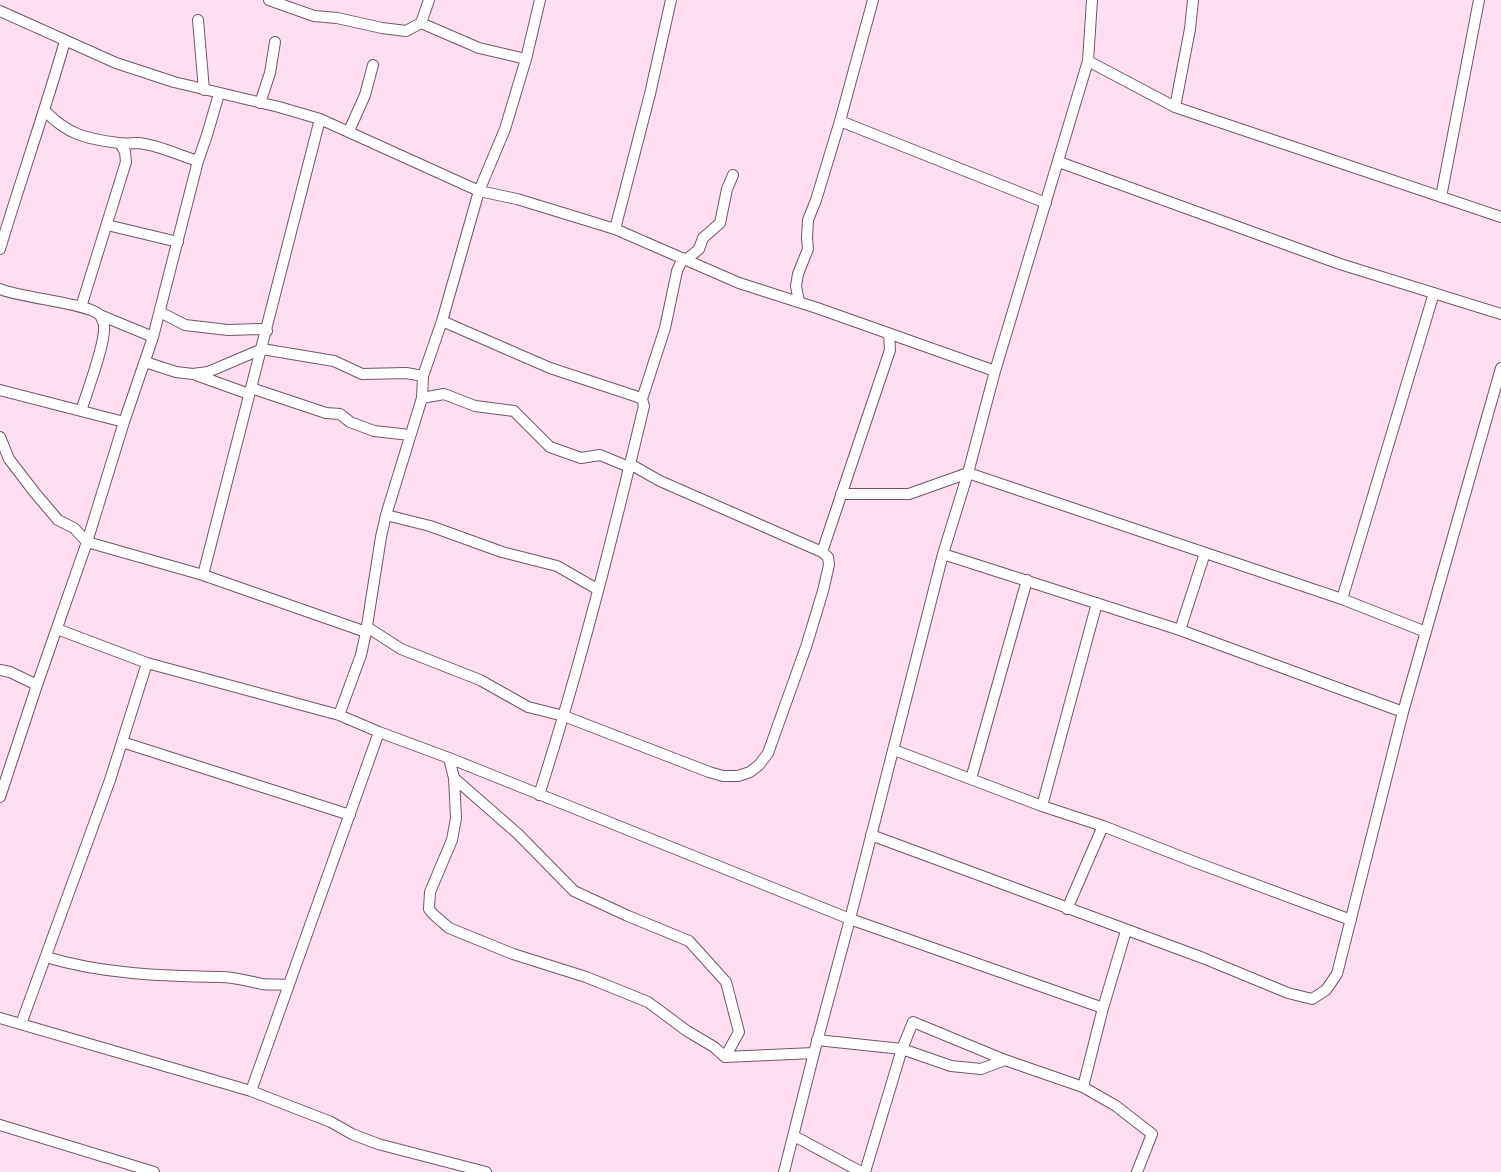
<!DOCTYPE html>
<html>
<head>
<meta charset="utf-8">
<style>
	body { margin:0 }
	canvas { display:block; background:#fedef0 }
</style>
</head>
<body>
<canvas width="1501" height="1172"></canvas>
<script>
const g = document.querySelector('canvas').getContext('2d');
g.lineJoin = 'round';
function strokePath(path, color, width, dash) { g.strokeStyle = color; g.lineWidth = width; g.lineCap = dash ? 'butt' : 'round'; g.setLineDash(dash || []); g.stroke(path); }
const minor = new Path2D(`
	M269,0L314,16L337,18L382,28L406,31L421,23L479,48L526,59
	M0,11L116,63L174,82L279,107L320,119L479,191L517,199L615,229L739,283L817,308L995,371
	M198,20L204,90
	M421,23L429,0
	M1088,61L1175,107L1501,217
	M260,103L270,73L275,42
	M1175,107L1190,29L1193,0
	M45,111C68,135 87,139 119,143C125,144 132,143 138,143C159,145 178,155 198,161
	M840,121L1046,203
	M349,131L365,95L373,65
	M1059,162L1340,264L1501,314
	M1441,197L1479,0
	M107,225L178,242
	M615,229L650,94L671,0
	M0,249C21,179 45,111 65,41
	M687,259L699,249L703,238L720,223L727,189L733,175
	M0,289C21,298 88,303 100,315C101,317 104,323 104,326C106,342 87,392 81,411
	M799,302L796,286L798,274L808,249L807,238L808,220L816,200L840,121L873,0
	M81,307L126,162L125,152L120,143
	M160,312L185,325L228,330L260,329L267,331
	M100,315L153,337
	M442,321L550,368L635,396L642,399
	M145,362L176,372L193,374L208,372L262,349L334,361L362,374L406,373L423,376
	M196,375L249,394
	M251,388L326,413L340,414L350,422L374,431L410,435
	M0,390L124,422
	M422,398L444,394L475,406L514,411L550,447L581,458L600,455L629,467
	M0,437L9,459L35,493L58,520L74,528L87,542L203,575L366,632
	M841,494H909L968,473L1342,599L1426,632
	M386,515L430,526L502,552L557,566L597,589
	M822,552L890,350L889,334
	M943,554L1180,630L1403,712
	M203,575L320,119
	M1342,599L1434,293
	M367,627L401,649L480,680L528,707L564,716L709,772L723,776H738L750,772L759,765L768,753L806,647L823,591L829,565L828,557L822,552L660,481L630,464
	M57,629L147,663L339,715L379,732L449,758L850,919L1103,1008
	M1180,630L1205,553
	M0,670L10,672L37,685
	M339,715L361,655L366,632L381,537L386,515L422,398L423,376L442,321L479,191L505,129L526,59L540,0
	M122,742L350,815
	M894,750L1042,806L1103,826L1192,861L1351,920
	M449,758L454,778L456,818L452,840L430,892L429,909L433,914L449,928L513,954L586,977L648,1002L687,1031L714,1047L725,1057L814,1053
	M454,778L518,834L574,891L628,916L689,941L726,982L739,1032L725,1057
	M971,779L1027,580
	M539,795C580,667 613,536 644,406L642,399L665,328L677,271L683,258
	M0,797L37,685L87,542L124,422L153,337L198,161L207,135L219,94
	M1042,806L1097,603
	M871,835L1203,958L1288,993L1312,999L1326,990L1337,974L1403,712L1501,368
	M1067,909L1103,826
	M1126,931L1103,1008L1083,1087L1116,1106L1152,1134L1137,1172
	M46,957C102,974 162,976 220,977C234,977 248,981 262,984C271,985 280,984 289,985
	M0,1018L251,1091L379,732
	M21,1024L110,780L147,663
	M817,1040L902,1049L913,1022L1005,1060L1083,1087
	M251,1091L331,1122L352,1134L378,1144L486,1172
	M0,1125L154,1172
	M794,1136L861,1172
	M784,1172L814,1053L850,919L943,554L968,473L995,371L1088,61L1092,0
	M865,1172L902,1049L951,1066L981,1069L1005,1060`);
strokePath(minor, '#725767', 12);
strokePath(minor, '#fff', 10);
</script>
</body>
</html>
